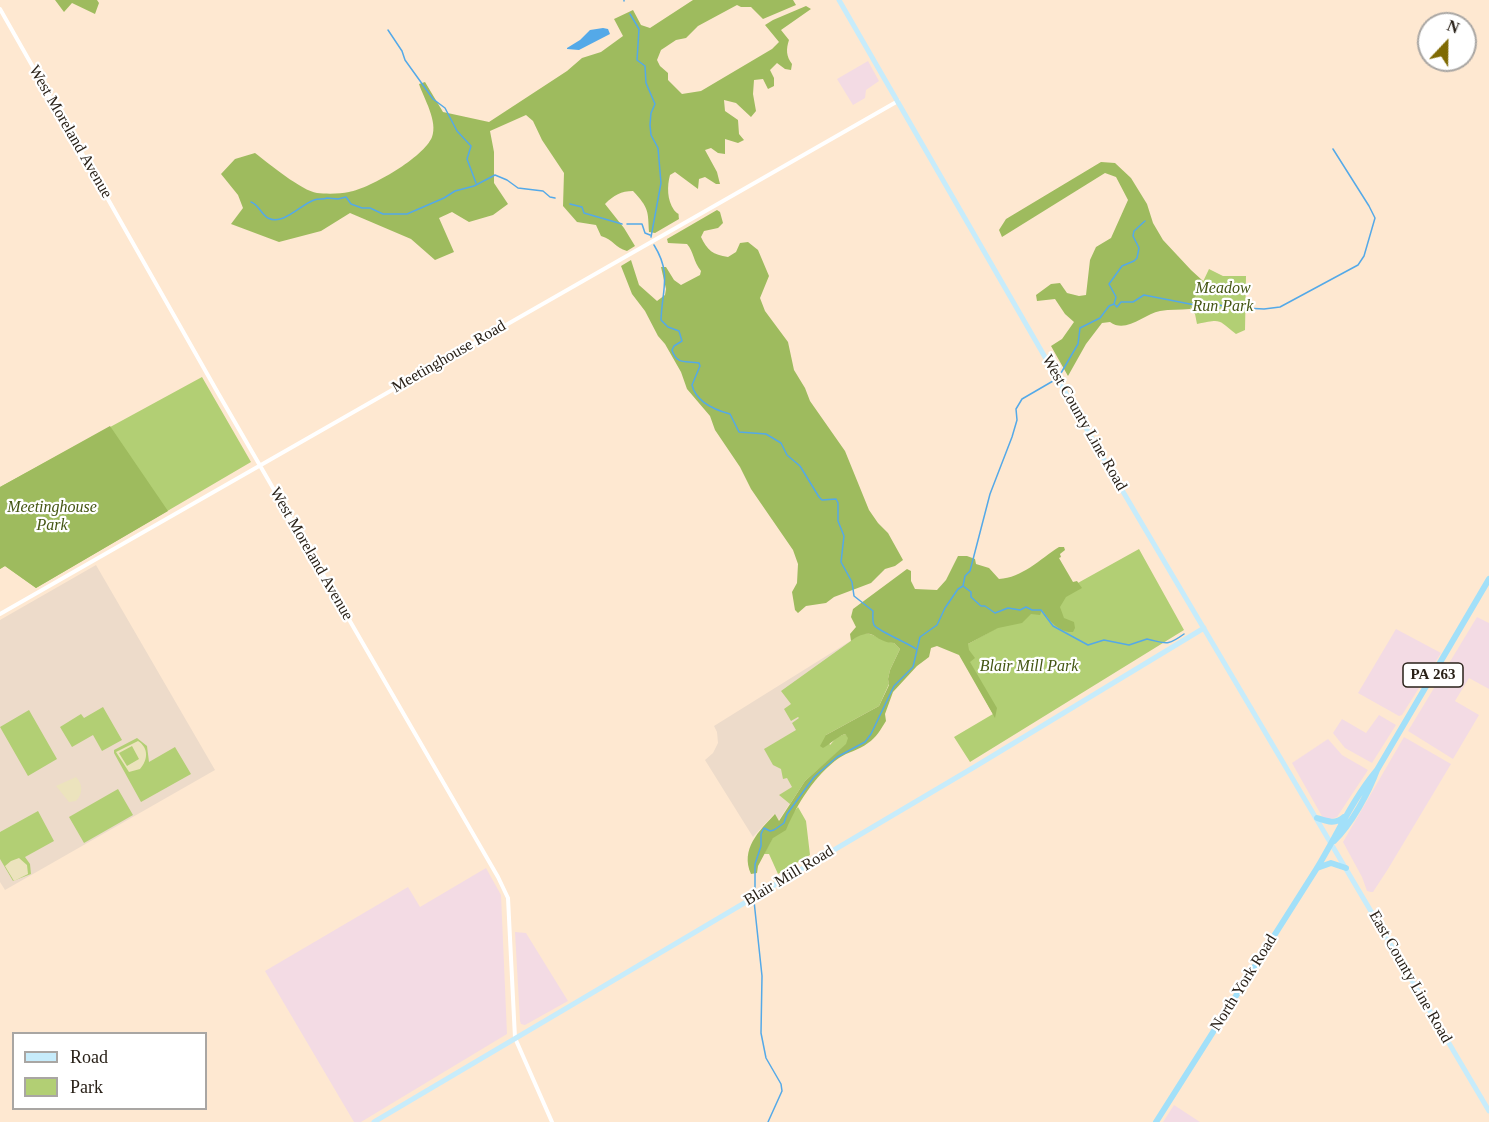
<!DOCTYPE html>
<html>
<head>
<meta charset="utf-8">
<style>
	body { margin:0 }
	#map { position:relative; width:1489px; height:1122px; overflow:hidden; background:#fee8d1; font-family:"Times New Roman",serif }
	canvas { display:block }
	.legend { position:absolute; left:12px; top:1032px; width:195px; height:78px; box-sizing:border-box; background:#fff; border:2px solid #a9a6a3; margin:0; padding:8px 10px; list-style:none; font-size:18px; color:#292118 }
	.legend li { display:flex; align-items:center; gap:12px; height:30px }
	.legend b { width:30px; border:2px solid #a9a6a3 }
	.north { position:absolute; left:1417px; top:12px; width:60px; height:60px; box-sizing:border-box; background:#fff; border:2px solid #a9a6a3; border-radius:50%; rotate:22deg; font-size:16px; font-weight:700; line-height:24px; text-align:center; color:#292118 }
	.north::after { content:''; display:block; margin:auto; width:21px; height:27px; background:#7f6a03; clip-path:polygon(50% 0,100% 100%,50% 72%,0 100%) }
</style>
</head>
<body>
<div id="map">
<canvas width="1489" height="1122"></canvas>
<ul class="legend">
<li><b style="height:8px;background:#c7ecfb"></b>Road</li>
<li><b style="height:16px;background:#b2cf74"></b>Park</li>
</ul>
<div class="north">N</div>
</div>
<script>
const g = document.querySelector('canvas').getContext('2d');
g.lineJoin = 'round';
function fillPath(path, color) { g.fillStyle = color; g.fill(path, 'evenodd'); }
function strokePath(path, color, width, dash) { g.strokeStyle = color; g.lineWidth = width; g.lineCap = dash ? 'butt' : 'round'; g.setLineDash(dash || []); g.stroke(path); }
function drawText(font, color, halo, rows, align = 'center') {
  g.font = font + ' "Times New Roman",serif'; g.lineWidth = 4.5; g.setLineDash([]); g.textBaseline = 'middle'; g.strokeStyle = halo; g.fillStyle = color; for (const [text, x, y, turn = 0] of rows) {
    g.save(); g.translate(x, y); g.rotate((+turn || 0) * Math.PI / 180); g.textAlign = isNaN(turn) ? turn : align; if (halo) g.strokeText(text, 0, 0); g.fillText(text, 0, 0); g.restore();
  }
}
const commercial = new Path2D(`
	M868,61L879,81L866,90L865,98L853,105L837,79Z
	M1477,617L1489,623V689L1469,678L1455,701L1479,715L1453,759L1408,731Z
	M1396,629L1441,653L1402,715L1399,716L1358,693Z
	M1379,715L1396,725L1372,763L1345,748L1333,733L1342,719L1366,733Z
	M1404,737L1451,764L1388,869L1373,892H1371L1367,891L1362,877L1343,842Z
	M1328,739L1342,755L1368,770L1337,817L1331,819L1323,818L1292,763Z
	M486,868L501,895L507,1034L361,1122H354L265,971L408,887L420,907Z
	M515,932L526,933L568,1001L525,1025L521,1024L520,1021Z
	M1174,1105L1200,1122H1163Z`);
const education = new Path2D(`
	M96,565L215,770L5,890L0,882V620Z
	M868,630L805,781L778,821L774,814L753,837L705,760L713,753L718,743L717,732L714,726Z`);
const green = new Path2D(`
	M1209,269L1223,276H1246L1245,330L1236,334C1217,319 1222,319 1197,324L1195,314L1190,309Z
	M202,377L251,462L36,588L5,566L0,569V487Z
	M1139,549L1184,630L970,762L954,737L993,714L963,660L968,644Z
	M862,633C874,632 882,642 894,643L900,649L890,670L888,679L889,684L879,706L826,735L830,745L837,737L845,734L849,738L847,744L805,781L790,804L779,795L792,787L787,778L783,779L781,769L773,765L764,749L796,730L792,723L799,718L798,717L791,721L784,709L791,704L781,691Z
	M103,707L122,740L102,751L93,735L72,747L60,727L81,714L84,718Z
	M29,710L57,759L28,776L0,727Z
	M137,738L147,746L149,762L175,747L191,774L141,802L114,753V750Z
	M118,789L133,815L84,843L69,817Z
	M798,807L806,821L810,855L778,874L769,854H764L773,837Z
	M38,811L54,841L25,857L30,864L31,874L13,881L0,859V832Z`);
const forest = new Path2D(`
	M55,0H97L99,3L95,14L72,3L64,12Z
	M693,0H793L796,5L763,19L751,7H741L737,5L698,26L686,38L676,40L661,50L657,60L660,66L668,73V80L682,94L701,91L772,49L779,42L765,25L773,20L806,6L811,9L781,30L789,40C786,49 786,56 792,64L791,70L785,69L777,63L770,70L774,78V86L768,89L763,79L754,80L753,94L756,111L751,117L736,103L724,100L725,111L738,120L739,134L744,140L738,143L725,139V154L718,153L711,148L705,150L717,172L720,184H716L705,177L699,179L698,189L675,172L670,175C667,186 667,200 674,210C680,217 678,210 679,219L655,233L649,232C648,211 649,208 633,191C621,191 614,195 605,204L624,228L635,246L627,251C615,248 613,239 601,236L596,225L577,222L563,206L564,173L542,140L533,121L526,115L490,131L494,152V183L508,204L493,215L469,222L452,212L439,218L454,252L435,260L411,239L350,213L321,231L279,242L231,224L243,208L238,195L221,174L235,159L255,153C268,163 302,191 317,193C326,194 340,194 349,192C371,188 424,157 432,137C438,121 424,99 419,84L425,82L443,112L489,122L567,71L582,58L601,52L623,36L614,19L633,10L641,25L650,28Z
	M1101,162L1115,163L1131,178L1147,204L1153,223L1163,240L1191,270L1203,281L1190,309C1180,310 1170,309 1160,311C1144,314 1126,334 1110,322L1102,323L1086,344L1068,376L1051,346L1062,339L1074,322L1065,314L1055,299L1037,301L1036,295L1051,284L1060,283L1067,293L1079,296L1086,295L1090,260L1096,247L1111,238L1128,200L1116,177L1105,173L1002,237L999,230L1006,219Z
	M717,210L720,212L723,223L718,228L704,231L701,237C707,250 713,255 728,257L736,252L740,243L748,242L758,250L769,276L760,298L765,311L788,342L794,370L805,388L810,401L845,451L869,510L878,523L888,533L903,560L895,566L885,569L871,583L834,597L826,603L806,606L798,613L795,610L792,592L797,583L798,564L793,550L751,489L740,467L715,430L710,416L687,389L681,372L665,344L658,336L645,311L632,294L621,266L631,260L639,285L657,301L665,295L666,289L661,267H666L674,280L681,285L700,275L701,271C693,261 694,252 687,244L668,243L667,239Z
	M110,426L168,511L36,588L5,566L0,569V487Z
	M1059,547H1064L1065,550L1060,554L1061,557L1059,558L1073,582L1077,581L1082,588L1066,597L1060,607L1064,618L1074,622L1075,628L1073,632C1059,633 1049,620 1042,610L1040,615L1031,614L1022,623L998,628L968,644L969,650L975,658L970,662L997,708L995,718L959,655L937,646L931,648L929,657L917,666L893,692L885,714L886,721C881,729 876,738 868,743C859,750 848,752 839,758C815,775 797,804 786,830L773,838L758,866L757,873L751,874C740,849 759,831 775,814L779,821L805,781L846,744L848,738L845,734C836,737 831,744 823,748L820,746L826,735L879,706L889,685L888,679L890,670L900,649L894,643C872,642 875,624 851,641L850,634L856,627L851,617L853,609L907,569L911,571V581L915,589L937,590L946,580L958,556H967L975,559L976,564L989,568L999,579C1022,578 1040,559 1059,547Z`);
const sand = new Path2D(`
	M138,741C149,748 148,760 140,769L129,772L116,752ZM132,746L139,759L127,766L119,753Z
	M76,777C83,784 83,794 76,801L69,802L56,786Z
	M19,858L27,865L28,874L14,881L5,866L11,861Z`);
const water = new Path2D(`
	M603,28L608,29L610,34L579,50L567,49V48L580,40L590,30Z`);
const stream = new Path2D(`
	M624,0V1
	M630,14L639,29L637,60L645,66L646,83L655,104L651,113L650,125L651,135L658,148L661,183L651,237
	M388,30L402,51L405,60L433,99L445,108L457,131L471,146L467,159L476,183
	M251,202C259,205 261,214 268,218C283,226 300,205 314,200C319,198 323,200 327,198L338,199L346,197L351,204L362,208H370L383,214H407L444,198L455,191L474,186L495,175L507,180L518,188L543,191L550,197L555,198
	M570,204L582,207L584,213L622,224
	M627,224H642L645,233L650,235
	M654,245C672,274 662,289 661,320L668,327L679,331L682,341L674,346L672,350C677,366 687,360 699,363L700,366L692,385C696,402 715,410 730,414L739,432L766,434L781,443L787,455L800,466L819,497L822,500L836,499L838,503V521L844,536L841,562L852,582L854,596L873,611C873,616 872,620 874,625C878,631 908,643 916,649
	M1114,304L1117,307L1121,302H1133L1144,295L1195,305L1217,304L1225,307L1264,309L1280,307L1358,265L1364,256L1375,218L1369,206L1333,149
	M1061,373L1078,344L1080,328L1100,318L1109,306L1114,304L1116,297L1109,284L1122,266L1134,261L1137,258L1139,248L1133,236L1134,231L1145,221
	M963,586L971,592V597L981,606H985L995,613L1008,608L1020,610L1026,607L1032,610H1041L1053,626L1088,645L1104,640L1129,645L1147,639C1166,643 1166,647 1184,634
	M755,893V864L761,846V834L764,828L770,831L774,830L784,823L787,814L814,777L837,757L865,742L871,734L894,686L913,667L920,637L937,625L945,608L958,589L963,586L965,576L970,571L990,494L1012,437L1017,420L1016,409L1022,399L1053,381
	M754,901L762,976L761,1033L766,1058L781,1084L782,1091L768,1122`);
const minor = new Path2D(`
	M0,9L218,393L498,877L508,898L515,1038L552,1122
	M0,614L898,101`);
const major = new Path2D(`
	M839,0L1109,468L1489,1111
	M374,1122L976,766L1204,628`);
const highway = new Path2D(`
	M1317,818C1326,821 1335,825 1344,817
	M1334,841C1351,825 1369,792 1377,770L1489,579
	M1317,868L1331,863L1346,868
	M1156,1122L1317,868C1337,835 1352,800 1377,770`);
const shields = [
	[1433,675,60]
];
const shieldNames = [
	["PA 263",1433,675]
];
const streetNames = [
	["West Moreland Avenue",70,132,60],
	["Meetinghouse Road",449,357,-30],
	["West County Line Road",1084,423,60],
	["West Moreland Avenue",311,554,60],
	["Blair Mill Road",789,876,-31],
	["East County Line Road",1410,977,60],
	["North York Road",1244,983,-58]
];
const parkNames = [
	["Meadow",1223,289],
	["Run Park",1223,307],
	["Meetinghouse",52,508],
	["Park",52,526],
	["Blair Mill Park",1029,667]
];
fillPath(commercial, '#f3dbe4');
fillPath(education, '#eddbca');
fillPath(green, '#b2cf74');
fillPath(forest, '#9ebb5e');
fillPath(sand, '#ece3bd');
fillPath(water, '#54a9e8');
strokePath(stream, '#54a9e8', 1.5);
strokePath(minor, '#fff', 4);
strokePath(major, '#c7ecfb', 5);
strokePath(highway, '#a2e0f9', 6);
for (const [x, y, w] of shields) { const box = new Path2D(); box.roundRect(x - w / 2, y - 12, w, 24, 4.5); g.fillStyle = '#fff'; g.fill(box); strokePath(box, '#292118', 1.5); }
drawText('bold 15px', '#292118', null, shieldNames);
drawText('16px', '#292118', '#fff', streetNames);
drawText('italic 16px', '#445613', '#fff', parkNames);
</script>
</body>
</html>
